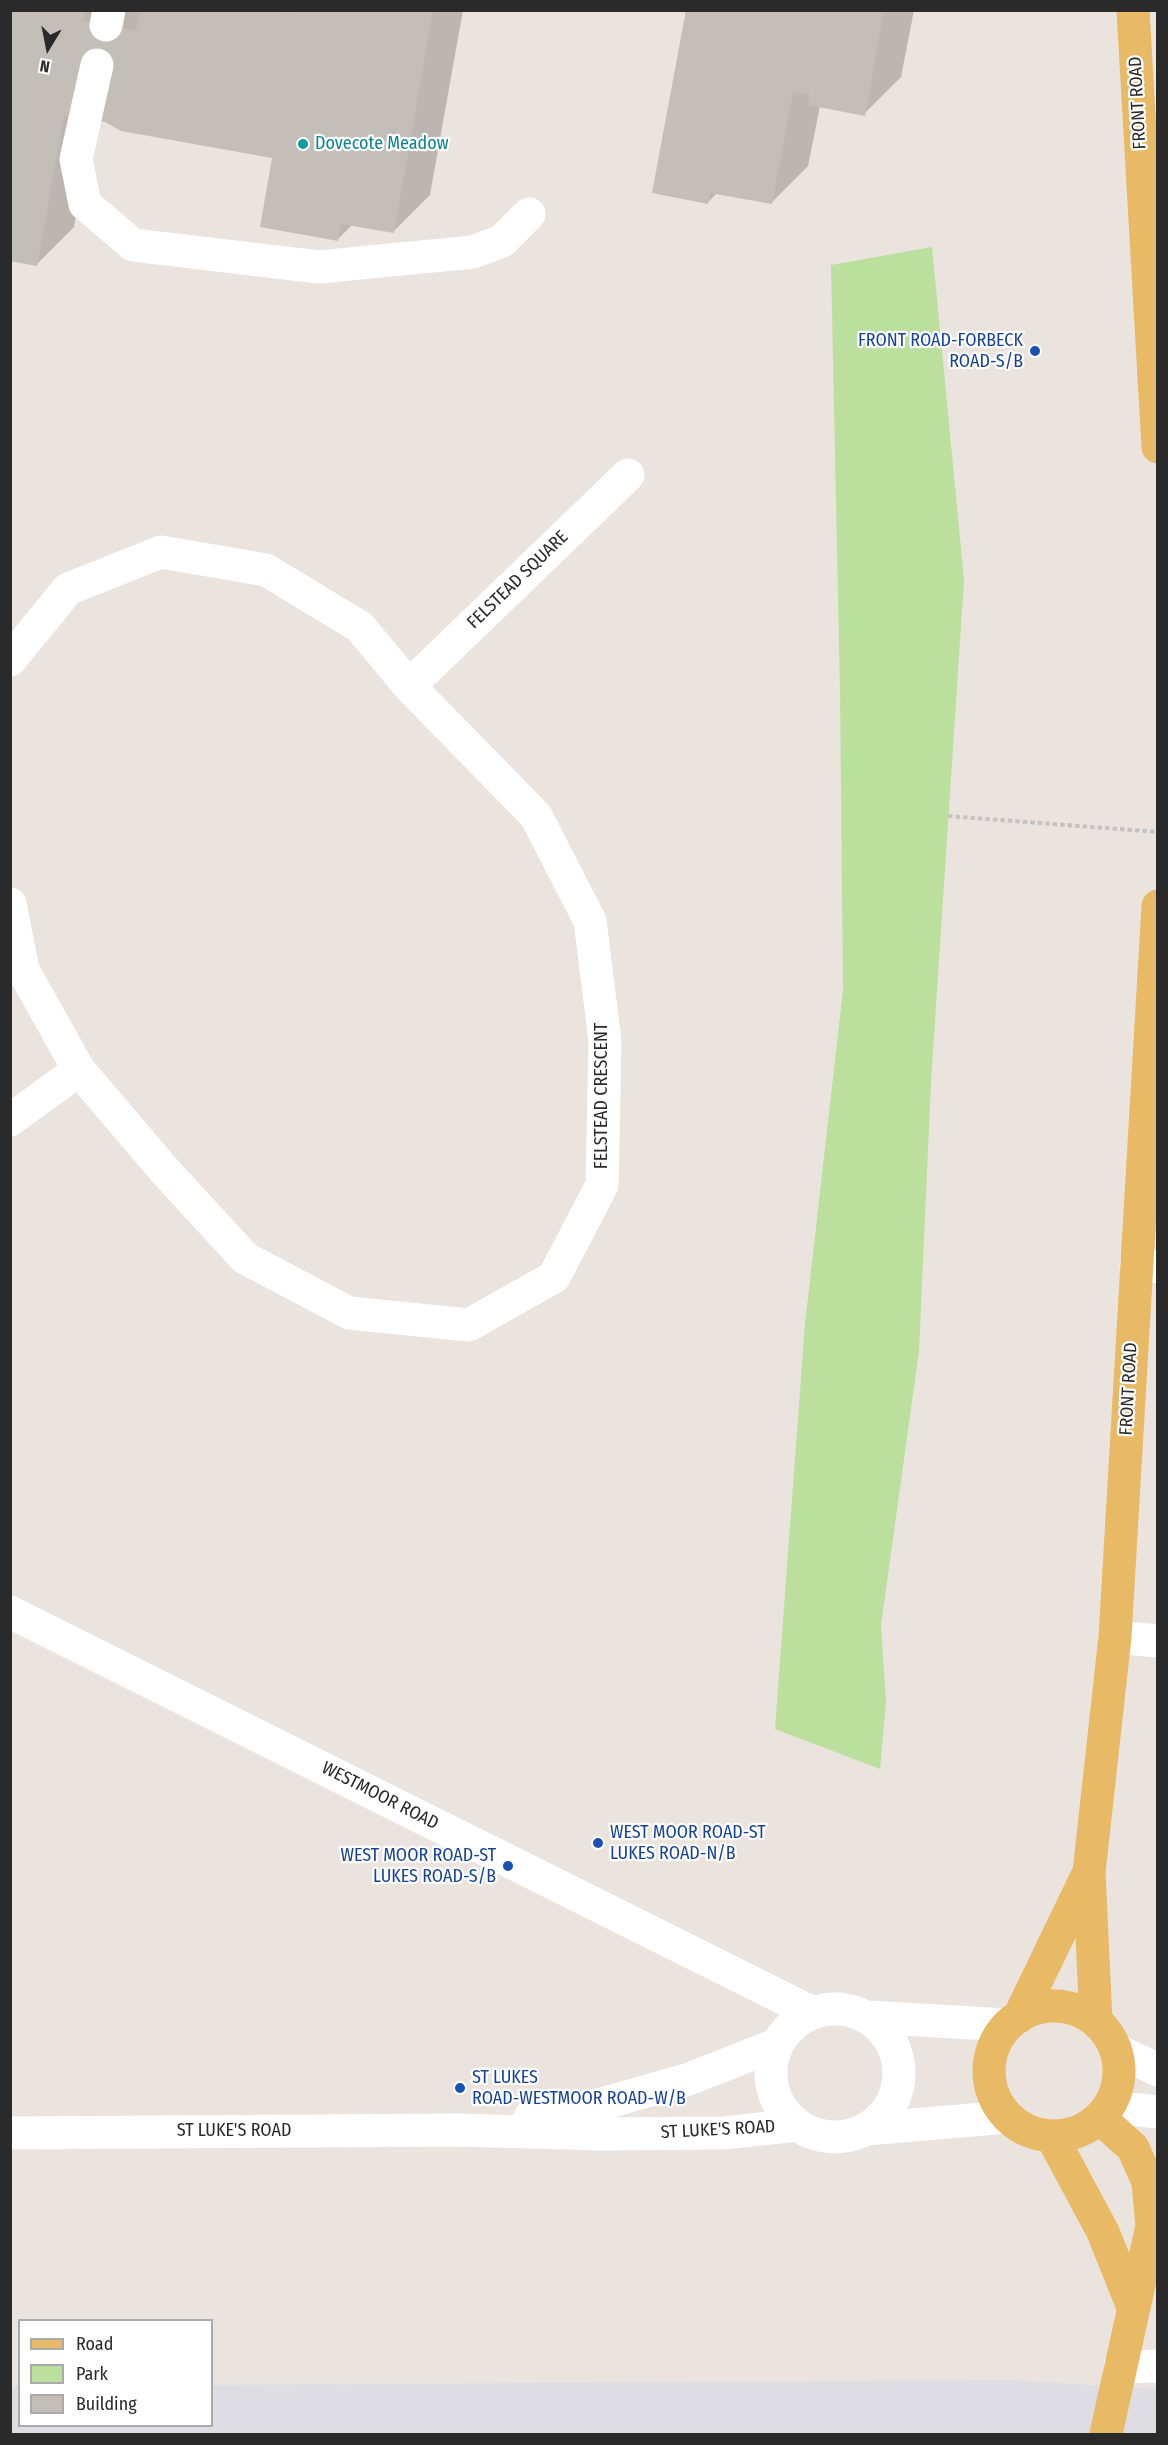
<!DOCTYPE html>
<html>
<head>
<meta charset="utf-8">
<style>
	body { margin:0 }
	#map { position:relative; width:1168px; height:2445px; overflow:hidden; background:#ebe3dd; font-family:"Fira Sans Condensed",sans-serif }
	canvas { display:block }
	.frame { position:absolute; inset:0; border:12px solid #2a2a2a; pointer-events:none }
	.legend { position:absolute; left:18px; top:2319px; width:195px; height:108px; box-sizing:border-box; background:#fff; border:2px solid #aaa; margin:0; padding:8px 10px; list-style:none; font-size:18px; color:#2a2a2a }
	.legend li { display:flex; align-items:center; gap:12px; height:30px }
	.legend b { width:30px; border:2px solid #aaa }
	.north { position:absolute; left:18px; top:18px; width:60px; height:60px; -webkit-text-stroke:4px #fff; paint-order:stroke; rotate:190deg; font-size:16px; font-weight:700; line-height:24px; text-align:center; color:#2a2a2a }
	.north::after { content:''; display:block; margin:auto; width:21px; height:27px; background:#2a2a2a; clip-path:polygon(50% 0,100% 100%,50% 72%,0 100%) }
</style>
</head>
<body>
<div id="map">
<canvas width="1168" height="2445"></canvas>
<div class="frame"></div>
<ul class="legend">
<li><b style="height:8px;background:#e8ba65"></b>Road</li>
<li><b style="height:16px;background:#bbdf9c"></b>Park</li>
<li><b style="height:16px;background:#c4beb8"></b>Building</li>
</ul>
<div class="north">N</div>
</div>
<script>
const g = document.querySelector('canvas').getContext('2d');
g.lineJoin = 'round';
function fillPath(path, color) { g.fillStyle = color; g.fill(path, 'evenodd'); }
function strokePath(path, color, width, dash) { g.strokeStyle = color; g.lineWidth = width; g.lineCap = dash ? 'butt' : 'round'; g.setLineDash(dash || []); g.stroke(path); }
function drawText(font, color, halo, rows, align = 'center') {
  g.font = font + ' "Fira Sans Condensed",sans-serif'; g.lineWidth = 4.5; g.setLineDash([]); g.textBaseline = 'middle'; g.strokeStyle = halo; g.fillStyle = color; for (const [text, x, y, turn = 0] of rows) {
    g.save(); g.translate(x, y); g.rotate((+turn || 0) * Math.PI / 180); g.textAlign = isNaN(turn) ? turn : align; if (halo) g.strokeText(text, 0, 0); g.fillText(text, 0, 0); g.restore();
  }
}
const industrial = new Path2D(`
	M1009,2380L1157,2389L1158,2434H11L10,2386H19L20,2426H212V2385Z`);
const green = new Path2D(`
	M932,247L964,580L931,1082L919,1351L881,1625L886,1702L880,1769L775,1729L805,1324L843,990L840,690L831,265Z`);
const shadow = new Path2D(`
	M10,10H463L430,195L393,232L353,224L338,239L274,156L93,118L74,227L37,264Z
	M687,10H914L901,77L864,114L820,106L808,166L771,203L717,193L708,202Z`);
const building = new Path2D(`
	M10,10H85L83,21L136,31L140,10H275L289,13L290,10H433L394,233L341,224L338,241L260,227L272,158L121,131L105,122L64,115L37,266L10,261Z
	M686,10H884L865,116L808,105L810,95L793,92L772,204L710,193L708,204L652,193Z`);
const path = new Path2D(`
	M948,816L1158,832`);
const minor = new Path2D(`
	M106,25L109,10
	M97,65L76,159L85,204L133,245L319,267L473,252L502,241L529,214
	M10,660L68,589L161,552L266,570L360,627L409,686L536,816L590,921L605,1041L602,1185L554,1277L469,1325L349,1313L245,1258L165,1171L79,1070L23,970L10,904
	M409,686L628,475
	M10,1120L79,1070
	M1136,1265L1158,1267
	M10,1612L813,2013
	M1115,1637L1158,1641
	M771 2073a64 64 0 1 1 128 0a64 64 0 1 1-128 0Z
	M867,2017L1008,2025
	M1116,2050L1158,2070
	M1109,2107L1158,2112
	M530,2117L584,2109L689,2079L778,2044
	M866,2129L1007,2117
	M10,2133L458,2130L602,2134L723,2133L798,2125
	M1120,2367L1158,2366`);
const major = new Path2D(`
	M1133,10L1158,447
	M989 2071a65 65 0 1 1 130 0a65 65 0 1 1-130 0Z
	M1019,2017L1087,1876
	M1096,2021L1089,1872L1115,1637L1158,906
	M1100,2118L1133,2148L1148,2182L1152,2226L1106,2434
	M1052,2137L1103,2232L1133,2307`);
const markers = [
	[303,144,6,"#0f9aa8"],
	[1035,351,6,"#1a4fb4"],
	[598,1843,6,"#1a4fb4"],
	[508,1866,6,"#1a4fb4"],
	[460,2088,6,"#1a4fb4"]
];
const streetNames = [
	["FRONT ROAD",1138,103,-93],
	["FELSTEAD SQUARE",518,580,-44],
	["FELSTEAD CRESCENT",602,1096,-90],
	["FRONT ROAD",1129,1389,-87],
	["WESTMOOR ROAD",380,1796,27],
	["ST LUKE'S ROAD",718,2130,-3],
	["ST LUKE'S ROAD",234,2131]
];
const cultureNames = [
	["Dovecote Meadow",315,144]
];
const transitNames = [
	["FRONT ROAD-FORBECK",1023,341],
	["ROAD-S/B",1023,362],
	["WEST MOOR ROAD-ST",610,1833,"left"],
	["LUKES ROAD-N/B",610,1854,"left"],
	["WEST MOOR ROAD-ST",496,1856],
	["LUKES ROAD-S/B",496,1877],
	["ST LUKES",472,2078,"left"],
	["ROAD-WESTMOOR ROAD-W/B",472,2099,"left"]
];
fillPath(industrial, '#dedde4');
fillPath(green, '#bbdf9c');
fillPath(shadow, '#0003');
fillPath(building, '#c4beb8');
strokePath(path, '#c3c3c3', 4, [4.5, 3]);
strokePath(minor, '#fff', 33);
strokePath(major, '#e8ba65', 33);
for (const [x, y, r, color] of markers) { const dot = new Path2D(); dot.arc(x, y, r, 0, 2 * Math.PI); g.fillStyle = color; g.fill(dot); strokePath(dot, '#fff', 2); }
drawText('18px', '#2a2a2a', '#fff', streetNames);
drawText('18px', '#0d838f', '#fff', cultureNames, 'left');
drawText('18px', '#164399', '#fff', transitNames, 'right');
</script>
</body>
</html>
